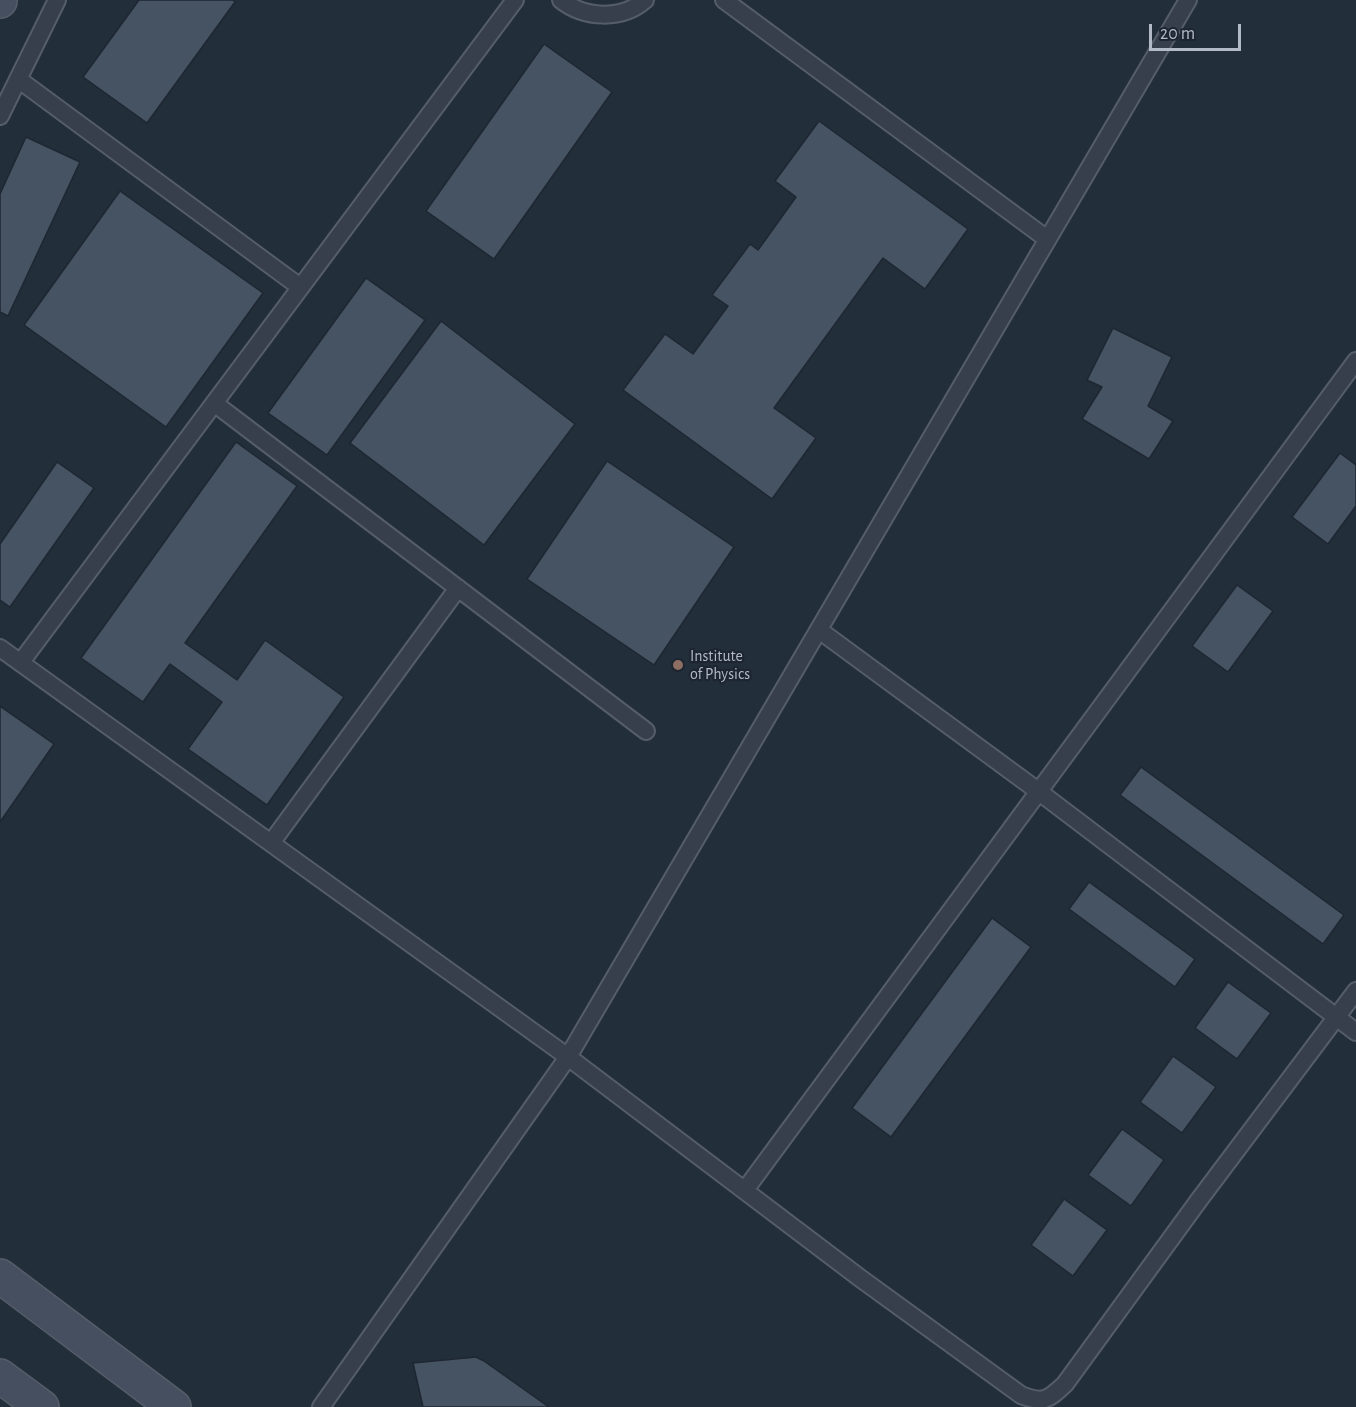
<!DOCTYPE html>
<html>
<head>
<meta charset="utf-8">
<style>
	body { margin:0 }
	#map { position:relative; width:1356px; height:1407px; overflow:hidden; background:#232e3b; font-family:"Alegreya Sans",sans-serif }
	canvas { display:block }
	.scale { position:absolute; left:1149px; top:24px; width:92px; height:27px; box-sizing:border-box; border:3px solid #b2bac7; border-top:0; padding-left:8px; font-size:18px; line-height:21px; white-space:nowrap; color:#b2bac7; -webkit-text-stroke:4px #1c2530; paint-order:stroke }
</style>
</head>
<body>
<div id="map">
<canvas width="1356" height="1407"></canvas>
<div class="scale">20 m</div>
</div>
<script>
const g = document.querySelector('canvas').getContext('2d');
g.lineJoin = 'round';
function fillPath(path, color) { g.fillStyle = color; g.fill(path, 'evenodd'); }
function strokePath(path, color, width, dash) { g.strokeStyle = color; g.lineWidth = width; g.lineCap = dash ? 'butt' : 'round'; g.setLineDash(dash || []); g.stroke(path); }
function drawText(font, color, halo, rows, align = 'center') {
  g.font = font + ' "Alegreya Sans",sans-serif'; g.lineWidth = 4.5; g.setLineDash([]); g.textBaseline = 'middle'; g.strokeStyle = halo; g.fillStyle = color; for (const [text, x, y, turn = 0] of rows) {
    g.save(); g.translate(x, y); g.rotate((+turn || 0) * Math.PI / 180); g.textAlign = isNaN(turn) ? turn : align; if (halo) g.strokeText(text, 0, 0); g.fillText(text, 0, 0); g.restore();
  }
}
const building = new Path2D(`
	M139,0H233L235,2L147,123L83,77Z
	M544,44L612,92L494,259L426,211Z
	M819,121L968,229L925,289L883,258L774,408L816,438L772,499L623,390L665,334L693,354L728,306L712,295L750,244L758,250L796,197L775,181Z
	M26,137L80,162L8,316L0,312V194Z
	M120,191L263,293L166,427L24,325Z
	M366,278L425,320L327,455L268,413Z
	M441,321L575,424L484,545L350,443Z
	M1113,328L1172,357L1148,406L1173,421L1149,459L1082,419L1102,387L1087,380Z
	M236,442L297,486L185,643L237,680L265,640L344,697L267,805L188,749L222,702L170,664L143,702L81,658Z
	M1340,453L1356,465V506L1328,544L1292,517Z
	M607,461L734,547L654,665L527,579Z
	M57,462L94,488L10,607L0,600V544Z
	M1237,585L1273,611L1228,672L1192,646Z
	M0,706L54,744L0,822Z
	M1141,767L1344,915L1323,944L1120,795Z
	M1089,882L1195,959L1175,987L1069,909Z
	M992,918L1031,947L891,1137L852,1108Z
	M1228,982L1271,1013L1237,1059L1195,1028Z
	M1173,1056L1216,1087L1182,1133L1140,1102Z
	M1122,1129L1164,1160L1131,1206L1088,1175Z
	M1064,1199L1107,1230L1073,1276L1031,1245Z
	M476,1357L484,1361L549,1407H423L413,1363Z`);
const lane = new Path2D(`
	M561,0C584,18 621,21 645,0
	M724,0L1047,239
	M18,79L300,287
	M0,116L57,0
	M214,403L646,731
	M819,630L1038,791L1356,1032
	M0,648L568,1057L860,1278L1021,1395C1043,1404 1048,1400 1065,1384L1199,1200L1356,991
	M21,662L515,0
	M271,843L458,588
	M745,1190L1356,361
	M321,1407L568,1057L1188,0`);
const secondary = new Path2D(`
	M0,1V0
	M0,1276L174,1407
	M0,1376L42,1407`);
const markers = [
	[678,665,6,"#8d6e63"]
];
const poiNames = [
	["Institute",690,656],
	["of Physics",690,674]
];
fillPath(building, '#465362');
strokePath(building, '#1e2732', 1.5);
strokePath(lane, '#555d69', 20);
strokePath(secondary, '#555d69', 36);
strokePath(lane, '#373f4c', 16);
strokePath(secondary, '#454f5f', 33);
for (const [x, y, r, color] of markers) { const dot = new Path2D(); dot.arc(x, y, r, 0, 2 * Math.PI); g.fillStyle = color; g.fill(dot); strokePath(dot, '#1c2530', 2); }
drawText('16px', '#b2bac7', '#1c2530', poiNames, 'left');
</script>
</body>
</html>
